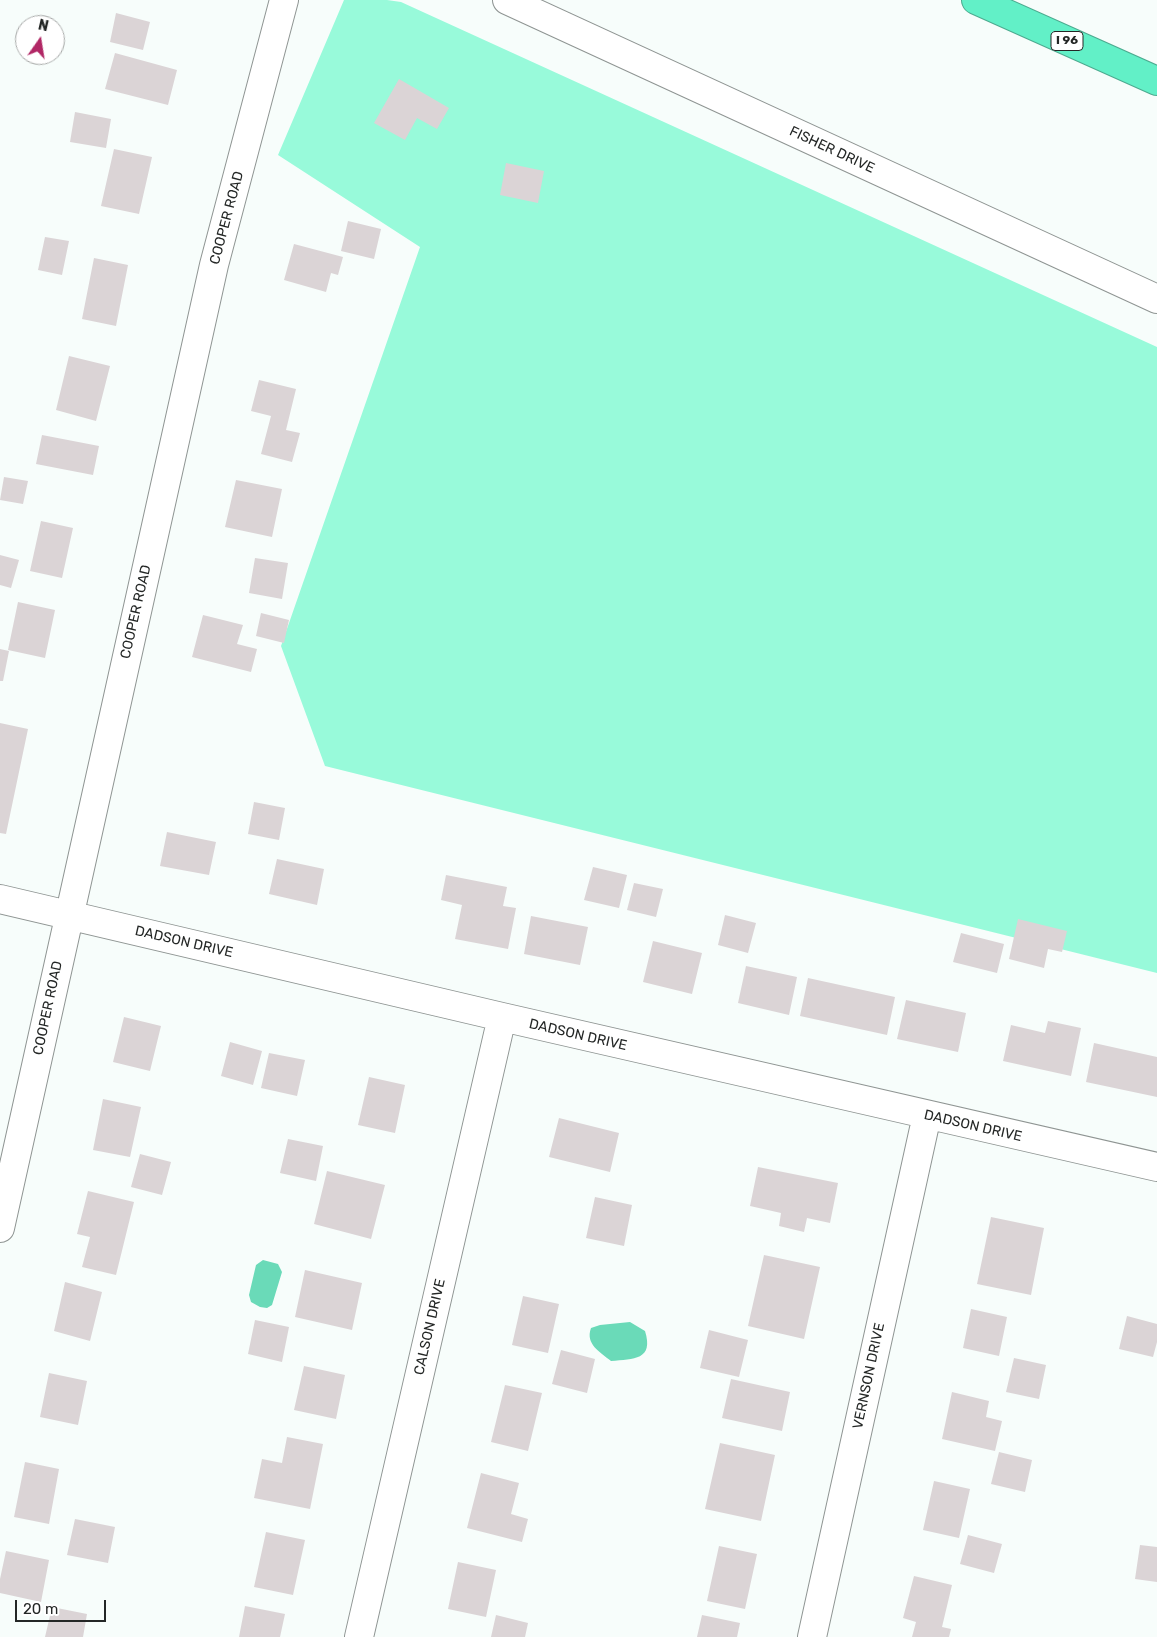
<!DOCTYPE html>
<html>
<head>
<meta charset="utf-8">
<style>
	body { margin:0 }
	#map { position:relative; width:1157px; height:1637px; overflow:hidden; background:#f7fdfb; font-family:Rubik,sans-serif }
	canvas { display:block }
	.north { position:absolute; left:15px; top:15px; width:50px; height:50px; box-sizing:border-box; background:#fff; border:1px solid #a7a9a8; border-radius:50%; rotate:13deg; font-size:14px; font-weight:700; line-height:20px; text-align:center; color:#242726 }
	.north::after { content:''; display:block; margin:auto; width:18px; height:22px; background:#b12765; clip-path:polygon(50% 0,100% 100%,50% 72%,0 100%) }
	.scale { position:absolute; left:15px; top:1600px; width:91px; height:22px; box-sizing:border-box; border:2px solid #242726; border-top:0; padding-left:6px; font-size:15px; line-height:18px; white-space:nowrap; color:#242726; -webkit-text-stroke:4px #fff; paint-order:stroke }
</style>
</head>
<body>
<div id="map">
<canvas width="1157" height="1637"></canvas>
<div class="north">N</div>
<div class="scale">20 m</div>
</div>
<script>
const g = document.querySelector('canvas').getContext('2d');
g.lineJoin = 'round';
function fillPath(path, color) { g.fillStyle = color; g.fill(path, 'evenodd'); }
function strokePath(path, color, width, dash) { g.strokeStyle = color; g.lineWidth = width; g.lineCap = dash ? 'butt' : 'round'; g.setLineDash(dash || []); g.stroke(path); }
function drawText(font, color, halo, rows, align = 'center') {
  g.font = font + ' Rubik,sans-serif'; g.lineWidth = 5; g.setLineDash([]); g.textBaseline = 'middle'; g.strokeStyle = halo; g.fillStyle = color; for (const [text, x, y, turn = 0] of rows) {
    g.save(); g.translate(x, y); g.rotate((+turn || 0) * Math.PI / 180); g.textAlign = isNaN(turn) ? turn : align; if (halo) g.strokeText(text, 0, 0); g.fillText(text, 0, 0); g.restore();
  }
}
const green = new Path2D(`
	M344,0H387L401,2L1157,347V973L325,766L281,646L420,247L278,155Z`);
const water = new Path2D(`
	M263,1260L278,1264L282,1272L272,1305L267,1308L260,1307L251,1302L249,1295L256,1265Z
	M630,1322L645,1331C654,1360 634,1359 611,1361C600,1352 585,1344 591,1328L600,1325Z`);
const building = new Path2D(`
	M116,13L150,22L143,50L110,42Z
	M115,53L177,70L168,105L105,89Z
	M399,79L449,108L437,129L417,118L405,140L374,123Z
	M75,112L111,119L106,148L70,142Z
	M114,149L152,157L139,214L101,206Z
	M506,163L544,171L538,203L500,195Z
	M348,221L381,229L374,259L341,251Z
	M45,237L69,241L62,275L38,270Z
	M294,244L343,257L338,275L331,273L326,292L284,280Z
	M94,258L128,265L116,326L82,319Z
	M69,356L110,366L96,421L56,410Z
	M259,380L296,389L286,430L300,433L292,462L261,454L271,416L251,411Z
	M42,435L99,446L93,475L36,464Z
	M4,477L28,481L23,504L0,500Z
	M236,480L282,489L272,537L225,527Z
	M41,521L73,528L62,578L30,571Z
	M0,555L19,560L11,588L0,585Z
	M255,558L288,563L282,599L249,593Z
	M18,602L55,610L45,658L8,650Z
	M261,613L289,620L284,643L256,636Z
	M203,615L243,625L237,644L257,649L251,672L192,657Z
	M0,649L9,651L3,681H0Z
	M0,723L28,729L6,834L0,833Z
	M254,802L285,808L279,840L248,834Z
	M167,832L216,842L209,875L160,866Z
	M277,859L324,869L317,905L269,894Z
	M593,867L627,875L619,908L584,900Z
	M446,875L507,887L503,906L516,908L508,949L455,939L462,905L441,900Z
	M634,883L663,889L656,917L627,910Z
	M725,915L756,923L748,953L718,945Z
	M531,916L588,927L580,965L524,954Z
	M1018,919L1067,931L1062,952L1048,949L1044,968L1009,959Z
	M961,933L1004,944L997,973L953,962Z
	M653,941L702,953L692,994L643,982Z
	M746,966L797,977L789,1015L738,1003Z
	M808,978L895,997L887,1035L800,1016Z
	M906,1000L966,1013L958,1052L897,1039Z
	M124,1017L161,1026L150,1071L113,1062Z
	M1048,1021L1081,1028L1071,1076L1003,1061L1011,1025L1045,1033Z
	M230,1042L262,1051L253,1085L221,1076Z
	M1094,1043L1157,1057V1097L1086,1082Z
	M269,1053L305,1060L297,1096L261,1088Z
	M369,1077L405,1085L395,1133L358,1125Z
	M103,1099L141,1107L130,1157L93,1150Z
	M559,1118L619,1133L610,1172L549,1157Z
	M288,1139L323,1146L316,1181L280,1173Z
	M140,1154L171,1162L162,1195L131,1187Z
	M758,1167L838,1183L830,1223L807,1218L804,1232L779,1226L781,1213L750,1206Z
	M327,1171L385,1185L371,1239L314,1224Z
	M88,1191L134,1202L116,1275L82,1267L90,1237L77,1234Z
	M595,1197L632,1205L624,1246L586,1238Z
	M991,1217L1044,1228L1031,1295L977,1284Z
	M764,1255L820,1267L804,1339L748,1326Z
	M305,1270L362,1283L352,1330L295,1317Z
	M65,1282L102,1292L90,1341L54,1331Z
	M523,1296L559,1304L548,1353L512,1345Z
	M971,1309L1007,1317L999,1356L963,1348Z
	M1127,1316L1157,1324V1342L1153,1357L1119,1349Z
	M255,1320L289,1327L282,1362L248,1354Z
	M709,1330L748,1340L739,1377L700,1368Z
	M561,1350L595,1359L587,1393L552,1384Z
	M1014,1358L1046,1365L1039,1399L1006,1392Z
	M304,1366L345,1375L336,1419L294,1410Z
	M49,1373L87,1381L78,1425L40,1417Z
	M731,1379L790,1392L782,1431L722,1418Z
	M505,1385L542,1393L528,1451L491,1442Z
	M952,1392L989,1401L986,1417L1002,1421L995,1451L942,1439Z
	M287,1437L323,1444L310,1509L254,1498L262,1459L282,1463Z
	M720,1443L775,1455L761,1521L705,1509Z
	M999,1452L1032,1460L1025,1492L991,1484Z
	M25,1462L59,1469L49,1524L14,1517Z
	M481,1473L519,1483L511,1514L528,1519L522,1542L467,1528Z
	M934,1481L970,1489L959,1538L923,1530Z
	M75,1519L115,1527L108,1563L67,1555Z
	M266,1532L305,1540L293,1595L254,1587Z
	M968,1535L1002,1544L994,1573L960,1564Z
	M1140,1545L1157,1547V1582L1135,1579Z
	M719,1546L757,1554L745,1609L707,1601Z
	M6,1551L49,1560L41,1602L0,1593V1579Z
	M458,1562L496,1570L486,1617L448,1609Z
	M914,1576L952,1585L942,1627L951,1629L949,1637H912L916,1622L903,1618Z
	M245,1606L285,1614L280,1637H239Z
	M52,1607L87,1614L83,1637H45Z
	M496,1615L528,1623L525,1637H491Z
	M702,1615L740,1623L737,1637H697Z`);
const minor = new Path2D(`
	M507,0L1157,299
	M0,899L502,1017L1157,1167
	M0,1228L214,265L284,0
	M359,1637L502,1017
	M812,1637L927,1115`);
const motorway = new Path2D(`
	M976,0L1157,81`);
const shields = [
	[1067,41,32]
];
const shieldNames = [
	["I 96",1067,41]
];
const streetNames = [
	["FISHER DRIVE",832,150,25],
	["COOPER ROAD",227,218,-75],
	["COOPER ROAD",136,612,-77],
	["DADSON DRIVE",184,942,13],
	["COOPER ROAD",48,1008,-78],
	["DADSON DRIVE",578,1035,13],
	["DADSON DRIVE",973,1126,13],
	["CALSON DRIVE",430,1327,-77],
	["VERNSON DRIVE",869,1376,-78]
];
fillPath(green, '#98fada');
fillPath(water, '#6adab8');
fillPath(building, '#dbd4d6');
strokePath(minor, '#8f9593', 30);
strokePath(motorway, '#4caa8f', 30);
strokePath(minor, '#fff', 28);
strokePath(motorway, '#62f0c7', 28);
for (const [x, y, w] of shields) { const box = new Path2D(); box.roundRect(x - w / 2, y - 9.5, w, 19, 4); g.fillStyle = '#fff'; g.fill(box); strokePath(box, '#242726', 1); }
drawText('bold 12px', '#242726', null, shieldNames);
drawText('14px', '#242726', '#fff', streetNames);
</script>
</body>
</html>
